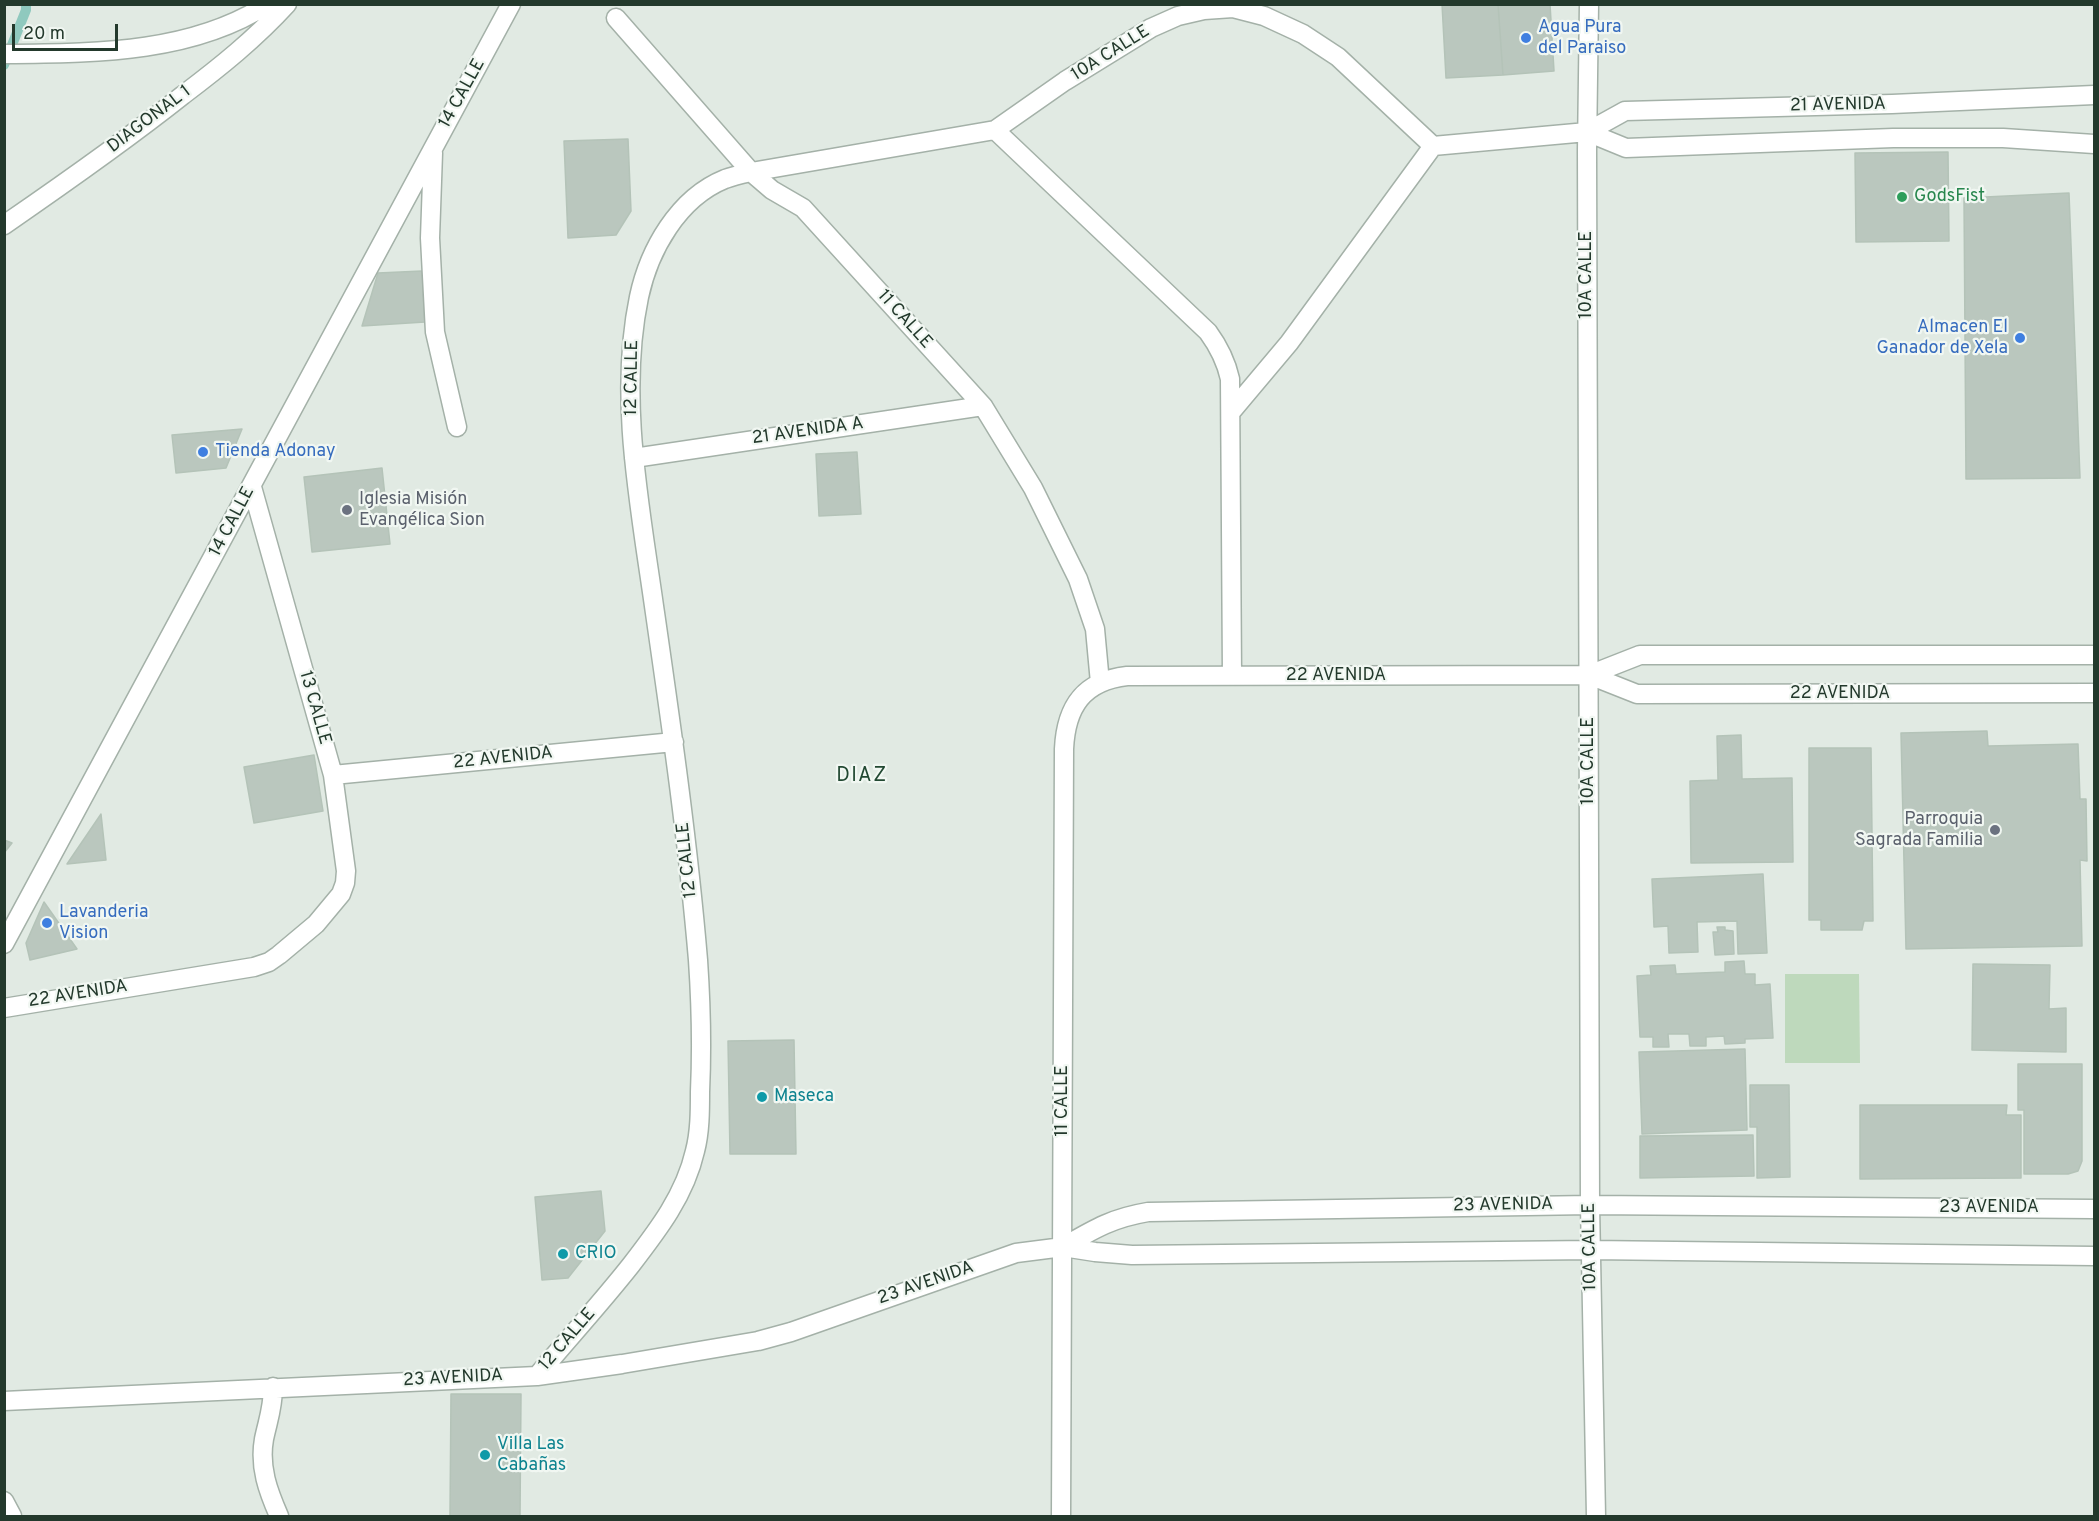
<!DOCTYPE html>
<html>
<head>
<meta charset="utf-8">
<style>
	body { margin:0 }
	#map { position:relative; width:2099px; height:1521px; overflow:hidden; background:#e1eae3; font-family:Overpass,sans-serif }
	canvas { display:block }
	.frame { position:absolute; inset:0; border:6px solid #23392c; pointer-events:none }
	.scale { position:absolute; left:12px; top:24px; width:106px; height:27px; box-sizing:border-box; border:3px solid #23392c; border-top:0; padding-left:8px; font-size:18px; line-height:21px; white-space:nowrap; color:#23392c; -webkit-text-stroke:4px #f1f7f2; paint-order:stroke }
</style>
</head>
<body>
<div id="map">
<canvas width="2099" height="1521"></canvas>
<div class="frame"></div>
<div class="scale">20 m</div>
</div>
<script>
const g = document.querySelector('canvas').getContext('2d');
g.lineJoin = 'round';
function fillPath(path, color) { g.fillStyle = color; g.fill(path, 'evenodd'); }
function strokePath(path, color, width, dash) { g.strokeStyle = color; g.lineWidth = width; g.lineCap = dash ? 'butt' : 'round'; g.setLineDash(dash || []); g.stroke(path); }
function drawText(font, color, halo, rows, align = 'center') {
  g.font = font + ' Overpass,sans-serif'; g.lineWidth = 4.5; g.setLineDash([]); g.textBaseline = 'middle'; g.strokeStyle = halo; g.fillStyle = color; for (const [text, x, y, turn = 0] of rows) {
    g.save(); g.translate(x, y); g.rotate((+turn || 0) * Math.PI / 180); g.textAlign = isNaN(turn) ? turn : align; if (halo) g.strokeText(text, 0, 0); g.fillText(text, 0, 0); g.restore();
  }
}
const green = new Path2D(`
	M1785,974H1859L1860,1063H1785Z`);
const stream = new Path2D(`
	M4,65L26,10V4`);
const building = new Path2D(`
	M1442,4H1498L1503,75L1446,78Z
	M1498,4H1550L1554,71L1503,75Z
	M628,139L631,211L616,235L568,238L564,141Z
	M1948,152L1949,241L1856,242L1855,153Z
	M2069,193L2080,478L1966,479L1964,198Z
	M422,271L425,322L362,326L378,273Z
	M242,429L226,468L176,473L172,435Z
	M857,452L861,514L819,516L816,454Z
	M382,468L390,544L312,552L304,477Z
	M1987,731L1988,746L2078,744L2080,799H2086L2087,861L2080,860L2082,946L1906,949L1901,733Z
	M1741,735L1742,779L1792,778L1793,862L1691,863L1690,781L1718,780L1717,736Z
	M1809,748H1871L1873,921H1864L1862,930H1821V920H1809Z
	M314,755L323,811L254,823L244,767Z
	M101,814L106,860L67,864Z
	M4,840L12,843L4,853Z
	M1763,874L1767,953L1738,954L1737,921L1697,922L1698,952L1669,953L1668,926L1654,927L1652,879Z
	M44,902L77,949L30,960L26,943Z
	M1717,927H1725V930L1733,931L1734,954L1715,955L1713,932H1718Z
	M1744,961L1745,974H1755V985L1770,984L1773,1038L1745,1039V1043L1725,1044L1724,1036L1706,1037V1046H1690L1689,1034H1668L1669,1047H1653V1037H1640L1637,976L1651,975L1650,966L1675,965L1676,974L1725,972V962Z
	M1973,964L2050,965L2049,1009L2066,1008V1052L1972,1050Z
	M794,1040L796,1154H730L728,1041Z
	M1745,1049L1747,1130L1642,1134L1639,1052Z
	M2018,1064H2082V1161L2078,1171L2068,1174H2024V1110H2018Z
	M1750,1085H1789L1790,1177L1757,1178V1127H1750Z
	M1860,1105H2007L2006,1115H2021V1178L1860,1179Z
	M1753,1135L1754,1176L1640,1178V1136Z
	M601,1191L605,1231L568,1278L542,1280L535,1197Z
	M451,1394H521L520,1516H450Z`);
const minor = new Path2D(`
	M1589,4L1587,150L1590,1205L1596,1516
	M616,18L751,172L772,190L803,208L983,406L1033,488L1078,579L1095,629L1100,683
	M4,54C93,53 191,54 268,4
	M995,130L1208,332C1219,347 1226,361 1230,379L1232,676
	M1587,132L1626,148L1893,138H2003L2094,144
	M1433,146L1587,132L1625,111L1892,104L2094,95
	M433,153L430,238L435,332L457,427
	M4,225C65,183 125,141 183,95C220,67 255,39 287,4
	M1231,412L1289,343L1433,146
	M634,458L983,406
	M1589,675L1637,694L2094,693
	M333,775L674,742
	M4,944L511,4
	M4,1008L254,967L269,962L279,955L316,924L341,894L345,883L346,871L333,775L252,487
	M1063,1247C1094,1229 1112,1218 1148,1212L1590,1205L2094,1209
	M537,1376C568,1339 601,1303 631,1265C658,1230 685,1195 695,1151C700,1132 700,1111 700,1092C702,1048 701,1004 698,960C688,841 671,724 654,606C640,506 618,397 639,297C649,250 678,198 725,179C733,176 742,174 751,172L995,130L1065,81L1151,28L1178,16L1204,10L1233,8L1264,16L1303,34L1338,57L1433,146
	M273,1387C273,1408 268,1420 264,1439C259,1467 268,1491 279,1516
	M4,1401L537,1376L622,1364L758,1341L791,1332L1016,1253L1063,1247L1095,1252L1132,1255L1591,1250L2094,1256
	M4,1501L12,1516
	M1061,1516L1064,749C1066,707 1083,681 1127,676L1589,675L1640,655H2094`);
const markers = [
	[1526,38,6,"#3f7fe0"],
	[1902,197,6,"#2e9e5b"],
	[2020,338,6,"#3f7fe0"],
	[203,452,6,"#3f7fe0"],
	[347,510,6,"#6b7280"],
	[1995,830,6,"#6b7280"],
	[47,923,6,"#3f7fe0"],
	[762,1097,6,"#0f9aa8"],
	[563,1254,6,"#0f9aa8"],
	[485,1455,6,"#0f9aa8"]
];
const shopNames = [
	["Agua Pura",1538,28],
	["del Paraiso",1538,49],
	["Almacen El",2008,328,"right"],
	["Ganador de Xela",2008,349,"right"],
	["Tienda Adonay",215,452],
	["Lavanderia",59,913],
	["Vision",59,934]
];
const streetNames = [
	["10A CALLE",1111,54,-32],
	["14 CALLE",463,94,-61],
	["21 AVENIDA",1838,106,-1],
	["DIAGONAL 1",150,120,-37],
	["10A CALLE",1587,275,-90],
	["11 CALLE",904,320,48],
	["12 CALLE",633,378,-89],
	["21 AVENIDA A",808,432,-8],
	["14 CALLE",233,522,-62],
	["22 AVENIDA",1336,676],
	["22 AVENIDA",1840,694],
	["13 CALLE",314,708,74],
	["22 AVENIDA",503,759,-6],
	["10A CALLE",1589,761,-90],
	["12 CALLE",688,860,-96],
	["22 AVENIDA",78,995,-9],
	["11 CALLE",1063,1101,-90],
	["23 AVENIDA",1503,1206,-1],
	["23 AVENIDA",1989,1208],
	["10A CALLE",1591,1247,-91],
	["23 AVENIDA",926,1284,-19],
	["12 CALLE",568,1340,-49],
	["23 AVENIDA",453,1379,-3]
];
const leisureNames = [
	["GodsFist",1914,197]
];
const worshipNames = [
	["Iglesia Misión",359,500],
	["Evangélica Sion",359,521],
	["Parroquia",1983,820,"right"],
	["Sagrada Familia",1983,841,"right"]
];
const cultureNames = [
	["Maseca",774,1097],
	["CRIO",575,1254],
	["Villa Las",497,1445],
	["Cabañas",497,1466]
];
const neighbourhoodNames = [
	["DIAZ",862,777]
];
fillPath(green, '#bed9bc');
strokePath(stream, '#8fc9be', 10);
fillPath(building, '#bac7be');
strokePath(building, '#b4c3b8', 1.5);
strokePath(minor, '#a4b1a8', 21);
strokePath(minor, '#fff', 18);
for (const [x, y, r, color] of markers) { const dot = new Path2D(); dot.arc(x, y, r, 0, 2 * Math.PI); g.fillStyle = color; g.fill(dot); strokePath(dot, '#f1f7f2', 2); }
drawText('18px', '#366cbe', '#f1f7f2', shopNames, 'left');
drawText('18px', '#23392c', '#f1f7f2', streetNames);
drawText('18px', '#27864d', '#f1f7f2', leisureNames, 'left');
drawText('18px', '#5b616d', '#f1f7f2', worshipNames, 'left');
drawText('18px', '#0d838f', '#f1f7f2', cultureNames, 'left');
g.letterSpacing = '1.5px';
drawText('20px', '#224932', '#f1f7f2', neighbourhoodNames);
g.letterSpacing = '0px';
</script>
</body>
</html>
